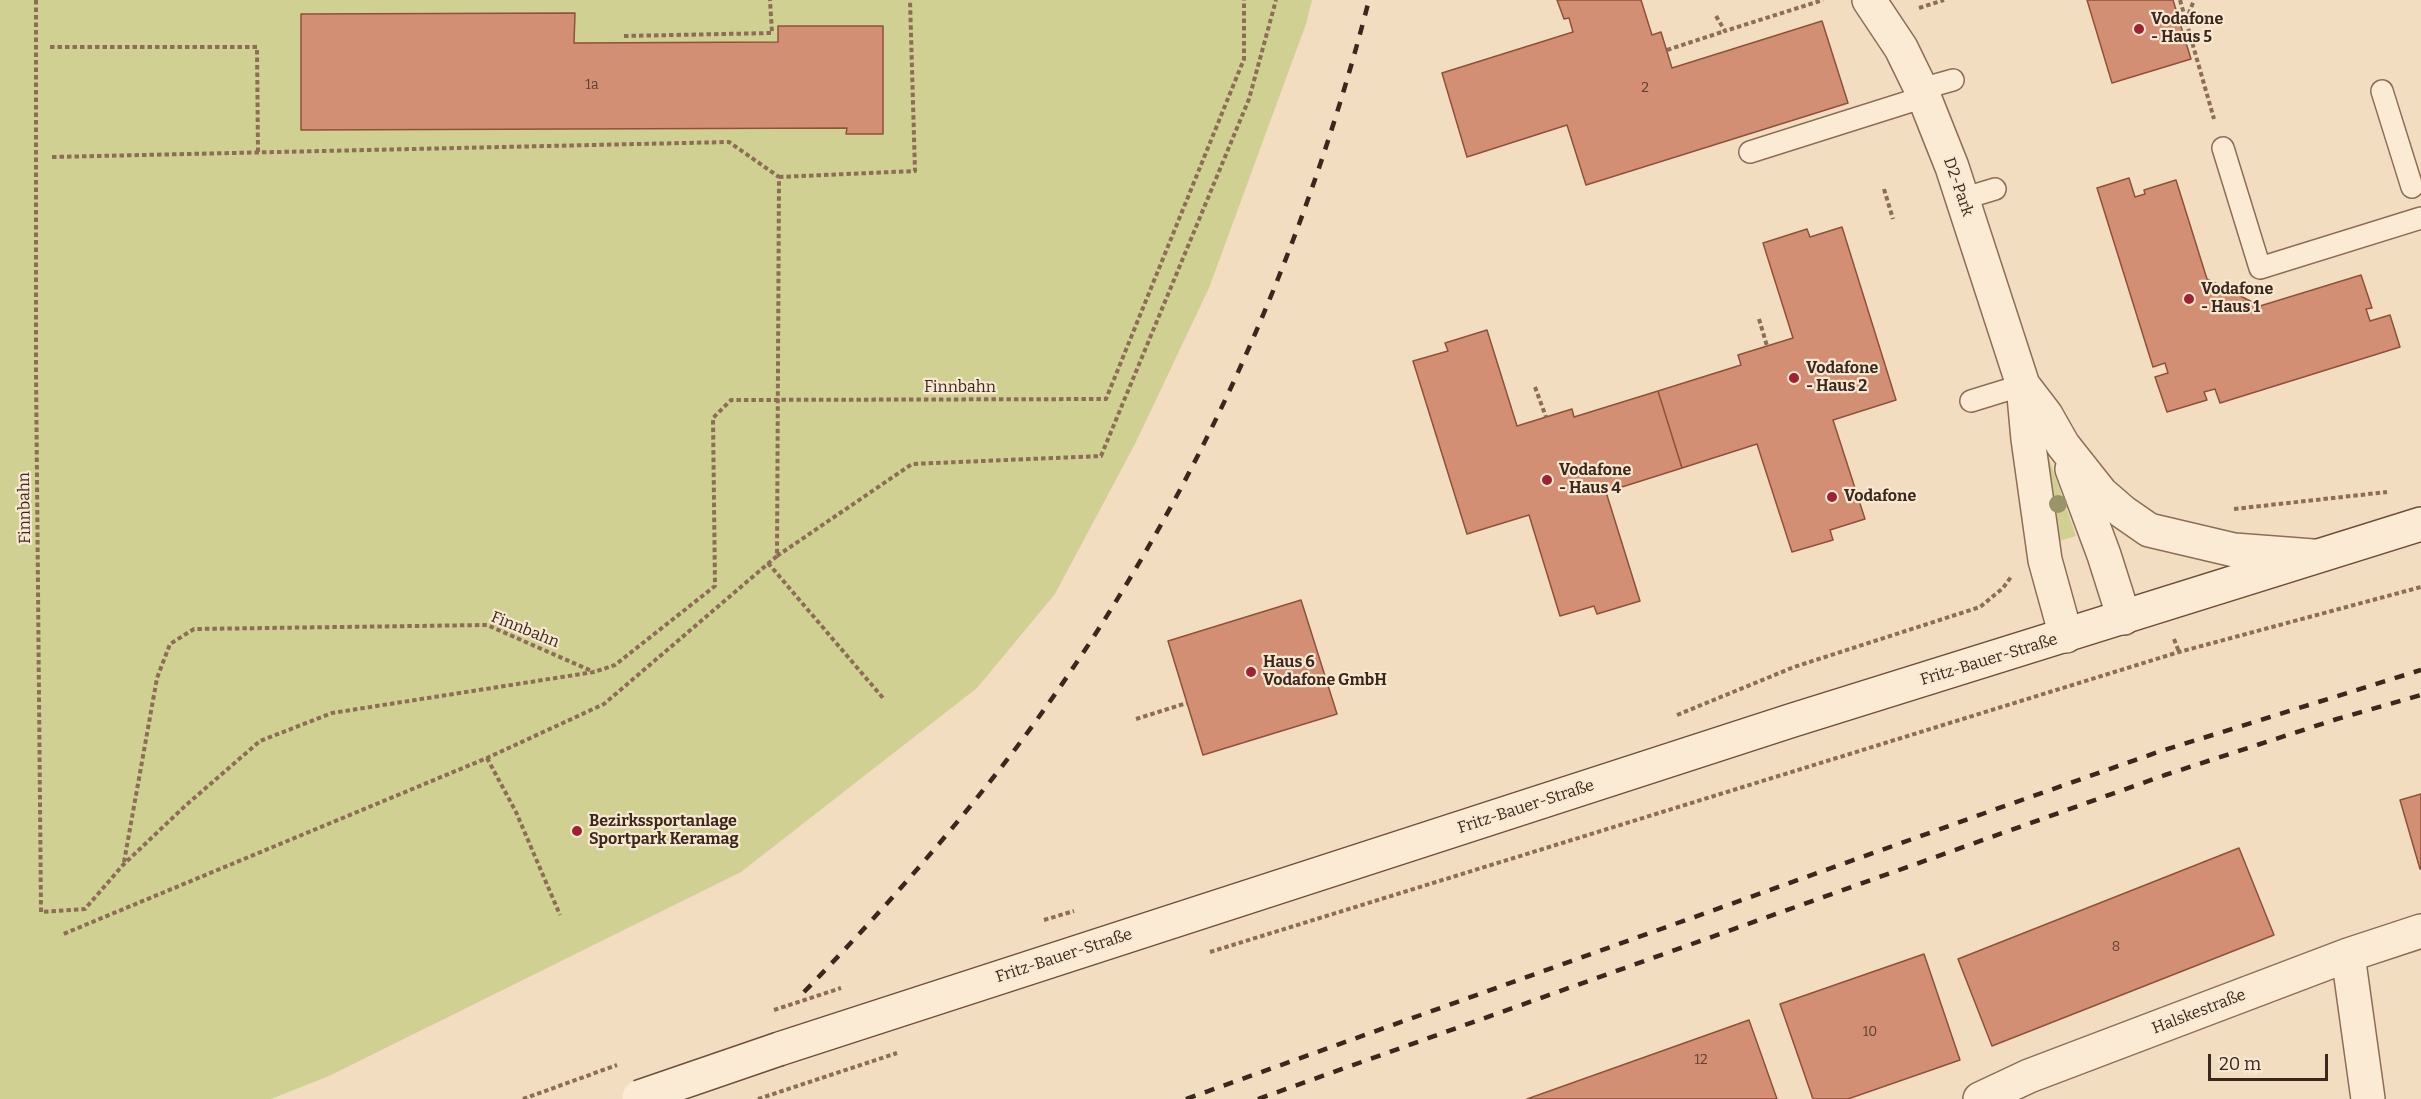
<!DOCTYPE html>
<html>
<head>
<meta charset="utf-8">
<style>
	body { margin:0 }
	#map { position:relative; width:2421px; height:1099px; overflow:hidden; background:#f2ddc0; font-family:Bitter,serif }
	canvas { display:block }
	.scale { position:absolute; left:2208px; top:1054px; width:120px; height:27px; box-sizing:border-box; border:3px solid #3b271c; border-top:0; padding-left:8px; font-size:18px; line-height:21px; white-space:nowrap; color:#3b271c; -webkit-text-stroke:4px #f8e8d1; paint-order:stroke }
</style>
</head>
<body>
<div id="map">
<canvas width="2421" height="1099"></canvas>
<div class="scale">20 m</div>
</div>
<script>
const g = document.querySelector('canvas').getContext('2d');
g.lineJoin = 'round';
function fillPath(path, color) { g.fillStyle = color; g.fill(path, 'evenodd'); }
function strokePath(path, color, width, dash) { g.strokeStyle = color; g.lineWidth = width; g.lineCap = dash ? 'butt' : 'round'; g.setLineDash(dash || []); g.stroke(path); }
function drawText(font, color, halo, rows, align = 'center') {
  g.font = font + ' Bitter,serif'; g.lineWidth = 4.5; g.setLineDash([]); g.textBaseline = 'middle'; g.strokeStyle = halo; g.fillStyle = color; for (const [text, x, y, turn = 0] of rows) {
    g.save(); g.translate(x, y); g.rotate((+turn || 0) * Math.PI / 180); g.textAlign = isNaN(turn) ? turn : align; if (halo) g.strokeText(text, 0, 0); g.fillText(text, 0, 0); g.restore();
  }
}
const green = new Path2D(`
	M0,0H1312L1306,24L1209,288L1135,444L1055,594L977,688L741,872L329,1076L271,1099H0Z
	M2045,447L2076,536L2059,541Z`);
const building = new Path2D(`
	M1557,0H1641L1652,35L1661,32L1672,68L1822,21L1848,103L1586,185L1567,125L1467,157L1442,73L1573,32L1569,18L1564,19Z
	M2087,0H2173L2191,59L2112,83Z
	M575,13L574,43L778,42V26H883V134H846L847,128L301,130V14Z
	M2129,178L2135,197L2145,194L2144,190L2176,180L2207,279L2260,306L2361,275L2372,308L2366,309L2370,321L2390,315L2400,347L2220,403L2215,389L2204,392L2207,400L2167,412L2155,377L2168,373L2165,363L2153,367L2097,188Z
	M1842,227L1896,400L1833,420L1865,519L1830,530L1833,540L1792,552L1757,444L1682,468L1658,391L1741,365L1738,355L1793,338L1763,243L1807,229L1810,237Z
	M1487,330L1517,426L1572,409L1574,417L1658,391L1682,468L1606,492L1640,601L1597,614L1594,606L1560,616L1529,515L1467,534L1413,361L1448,351L1445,343Z
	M1301,600L1337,714L1203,755L1168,641Z
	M2421,794V869H2420L2400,800Z
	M2239,848L2274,935L1992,1046L1958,959Z
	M1924,954L1960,1060L1848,1099H1813L1780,1004Z
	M1749,1020L1777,1099H1527Z`);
const path = new Path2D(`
	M36,0V371L41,912L85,909L123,865L185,806L260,741L332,713L594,672L615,665L715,586L713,418L731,400L1106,399L1244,59V0
	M2180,0L2214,119
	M1919,8L1944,0
	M1716,16L1725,31L1823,0
	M2186,21L2194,0
	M624,36L772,33L770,0
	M50,47H257L258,152
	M1667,50L1725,31
	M52,157L729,142L779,177L777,556L604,704L487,758L61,935
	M779,177L915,171L910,0
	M1884,189L1893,219
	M1759,319L1767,346
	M1535,387L1546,417
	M2234,509L2387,492
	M777,556L912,464L1101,456L1249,99L1276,0
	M768,563L883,698
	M2174,639L2179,652
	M1677,715L1794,667L1980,607L2003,588L2011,577
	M1136,719L1187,703
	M487,758L516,812L560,915
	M124,862L157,678L170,644L194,629L487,625L594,672
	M1044,920L1074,911
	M1210,952L2179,652L2421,587
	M523,1099L617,1065
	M758,1099L897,1053`);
const lane = new Path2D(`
	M1921,89L1953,80
	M2382,91L2412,187
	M2223,148L2260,268L2421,218
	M1750,152L1924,97
	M1962,199L1995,189
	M1971,401L2023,385`);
const street = new Path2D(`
	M1869,0L1901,48L1921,89L1952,167L2023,385L2028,439L2045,560L2066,636
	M2023,385L2046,415L2063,445L2101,493L2123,512L2149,530L2234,550L2313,556
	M2072,469L2104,555L2124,618
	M2348,955L2368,1099
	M1980,1099L2029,1076L2348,955L2421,931`);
const secondary = new Path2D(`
	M779,1049L1790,721L2421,524`);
const rail = new Path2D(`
	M804,992C877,917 946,839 1010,756C1180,532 1299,272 1369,0
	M1186,1099L1985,813L2158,752L2421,670
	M1258,1099L2165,775L2337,719L2421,695`);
const pathBridge = new Path2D(`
	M774,1010L841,988`);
const secondaryBridge = new Path2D(`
	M639,1097L779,1049`);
const trees = [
	[2058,504]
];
const markers = [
	[2139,29,6,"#a12132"],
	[2189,299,6,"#a12132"],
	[1794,378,6,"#a12132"],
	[1547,480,6,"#a12132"],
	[1832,497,6,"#a12132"],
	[1251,672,6,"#a12132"],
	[577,831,6,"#a12132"]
];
const numberNames = [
	["1a",592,85],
	["2",1645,88],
	["8",2116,947],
	["10",1870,1032],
	["12",1701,1060]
];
const poiNames = [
	["Vodafone",2151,20],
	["- Haus 5",2151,38],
	["Vodafone",2201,290],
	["- Haus 1",2201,308],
	["Vodafone",1806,369],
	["- Haus 2",1806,387],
	["Vodafone",1559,471],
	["- Haus 4",1559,489],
	["Vodafone",1844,497],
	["Haus 6",1263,663],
	["Vodafone GmbH",1263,681],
	["Bezirkssportanlage",589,822],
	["Sportpark Keramag",589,840]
];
const streetNames = [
	["D2-Park",1958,187,71],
	["Finnbahn",960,388],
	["Finnbahn",25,508,-91],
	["Finnbahn",525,630,22],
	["Fritz-Bauer-Straße",1989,660,-17],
	["Fritz-Bauer-Straße",1526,807,-18],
	["Fritz-Bauer-Straße",1064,956,-18],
	["Halskestraße",2199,1012,-21]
];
fillPath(green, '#d1d093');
fillPath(building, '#d38f73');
strokePath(building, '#8e513a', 1.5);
strokePath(lane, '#8d6d56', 24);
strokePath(street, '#8d6d56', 36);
strokePath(secondary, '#6e4e3a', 36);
strokePath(path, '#8d6d56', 4, [4.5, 3]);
strokePath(lane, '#fcebd4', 21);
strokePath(street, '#fcebd4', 33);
strokePath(secondary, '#fcebd4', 33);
strokePath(rail, '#3b271c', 4.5, [10, 10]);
strokePath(secondaryBridge, '#6e4e3a', 36, []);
strokePath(pathBridge, '#8d6d56', 4, [4.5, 3]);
strokePath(secondaryBridge, '#fcebd4', 33);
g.fillStyle = '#9a9469';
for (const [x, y] of trees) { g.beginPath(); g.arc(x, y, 9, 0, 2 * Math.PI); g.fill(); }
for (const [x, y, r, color] of markers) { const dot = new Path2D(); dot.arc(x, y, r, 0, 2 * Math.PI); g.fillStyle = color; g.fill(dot); strokePath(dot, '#f8e8d1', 2); }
drawText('14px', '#614132', null, numberNames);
drawText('bold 16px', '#3b271c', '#f8e8d1', poiNames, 'left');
drawText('16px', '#3b271c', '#f8e8d1', streetNames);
</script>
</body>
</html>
